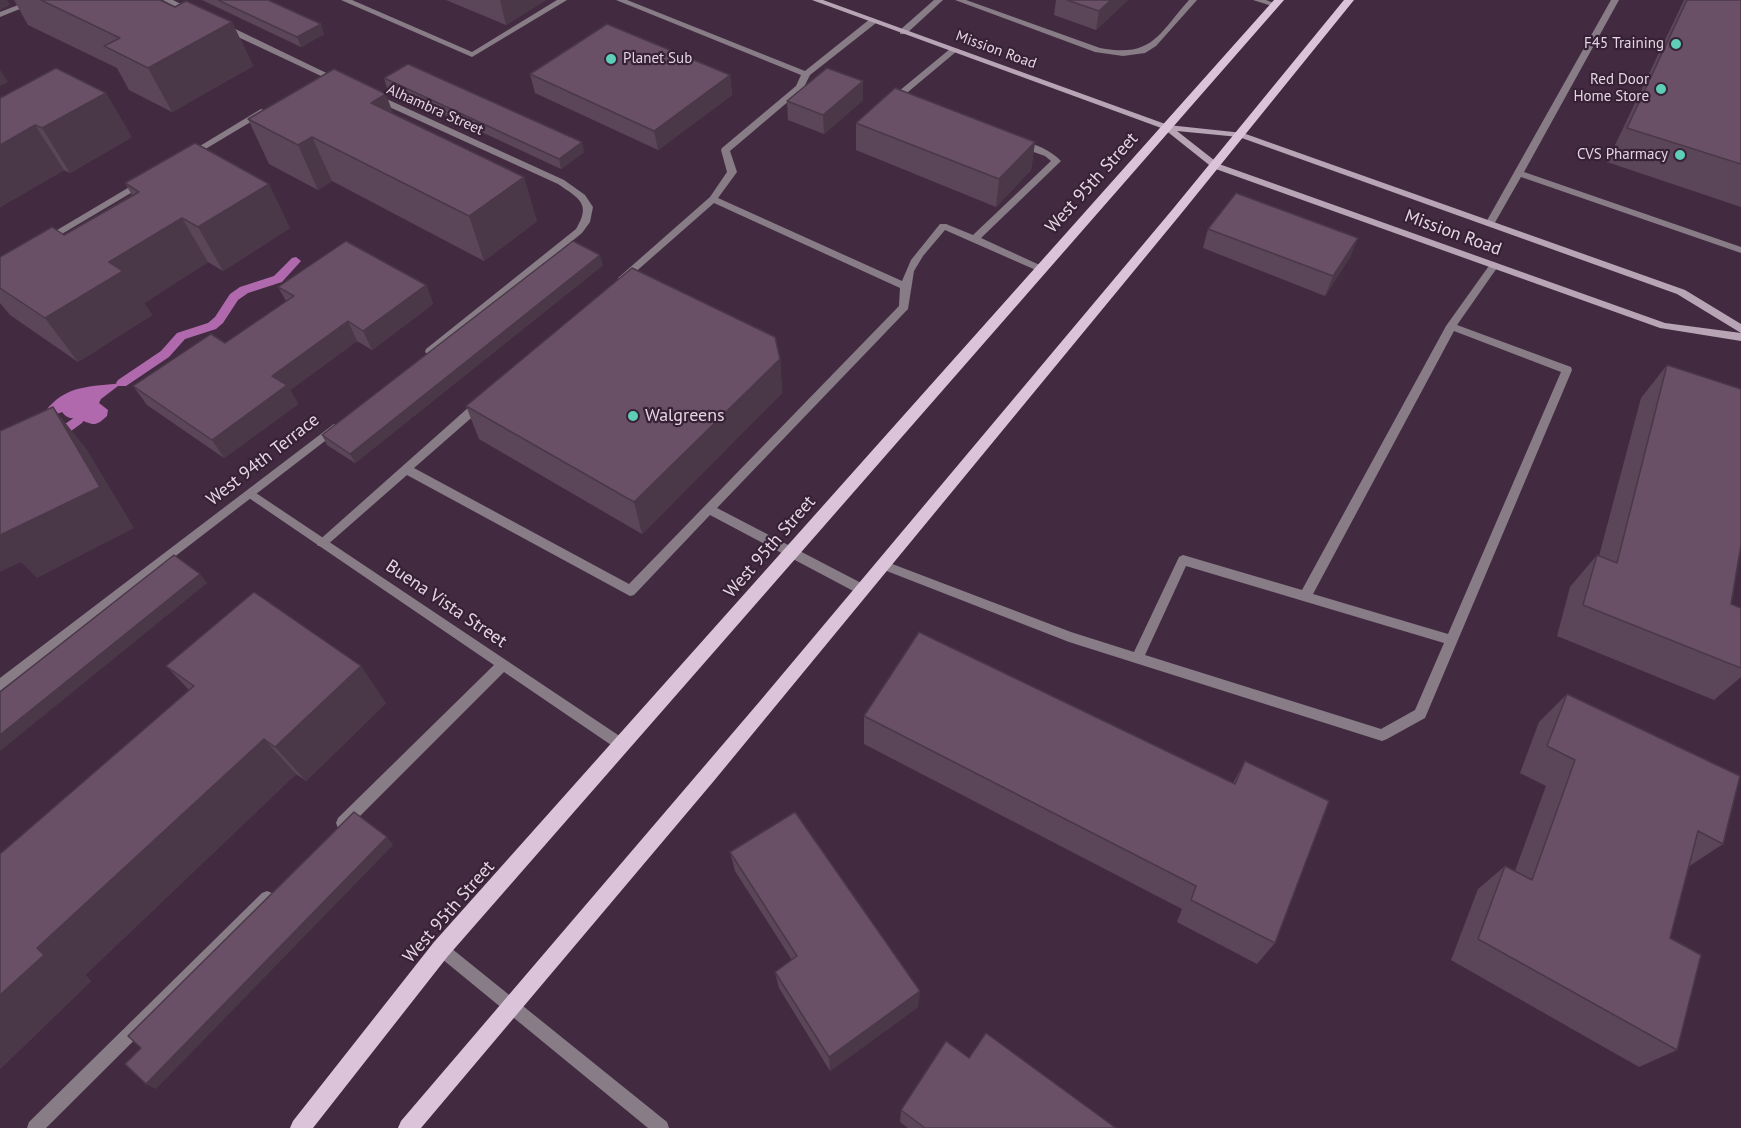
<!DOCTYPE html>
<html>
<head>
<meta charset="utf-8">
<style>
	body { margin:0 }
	canvas { display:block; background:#422b41 }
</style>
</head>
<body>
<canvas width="1741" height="1128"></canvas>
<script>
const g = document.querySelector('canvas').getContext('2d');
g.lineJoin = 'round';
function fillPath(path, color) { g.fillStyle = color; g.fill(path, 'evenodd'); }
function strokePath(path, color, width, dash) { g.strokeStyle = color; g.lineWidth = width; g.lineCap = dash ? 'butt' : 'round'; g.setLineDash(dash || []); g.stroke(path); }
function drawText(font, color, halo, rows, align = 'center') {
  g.font = font + ' "PT Sans",sans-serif'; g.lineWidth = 4.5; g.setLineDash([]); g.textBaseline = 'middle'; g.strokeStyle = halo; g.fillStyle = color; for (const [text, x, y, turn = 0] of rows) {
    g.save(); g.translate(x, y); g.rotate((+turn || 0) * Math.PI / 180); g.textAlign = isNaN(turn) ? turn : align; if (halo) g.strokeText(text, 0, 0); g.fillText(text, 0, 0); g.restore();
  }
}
const water = new Path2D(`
	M122,383L101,399L99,403L108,410L107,416C94,428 94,424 80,420C72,417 68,420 62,412L52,416L45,412C65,384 92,387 122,383Z`);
const stream = new Path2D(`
	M296,257L301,261L282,282L248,293L238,300L223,323L216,329L185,339L169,357L126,386H118L116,383L118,380L161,351L177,333L208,323L215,317L230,294L240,287L274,276L292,258Z
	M78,415L84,420L82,423L60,439H52L50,436L52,433Z`);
const lane = new Path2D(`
	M31,0H42L0,17V12Z
	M163,0H173L196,12L189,14Z
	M341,0H352L472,52L557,0H567L472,57Z
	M616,0H627L805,71L870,19H876V23L810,75L803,89L730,151L737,172L718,198L902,281L911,260L940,224H946L973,235L1051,161L1045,156L1017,146V142C1031,141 1051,150 1061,161L981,238L1044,267V271H1038L945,230L923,256L914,271L908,309L717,508L867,586L869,590L867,594H859L710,515L634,595L630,596L407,475L326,546H318L316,543L478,399H486L487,402L486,405L414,468L629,584L899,306L900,288L714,203L624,282H618V278L710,197L727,172L721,150L722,148L796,86L801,75Z
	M934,0H943L906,34H900V30Z
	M955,0H966L1100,48C1152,58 1158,35 1189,0H1197L1156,46L1145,53L1123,56L1095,52Z
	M1253,0H1266L1279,5L1275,7Z
	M1611,0H1619L1524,172L1741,247V253L1521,177L1493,226H1487L1485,224Z
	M221,25H227L343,81L336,83L221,29Z
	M950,49L957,51L902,97L904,99L903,101L893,100V96Z
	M374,96H380L564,180L585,195L593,207L590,222L582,233L430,356L425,352L426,349L576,229C592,203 578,198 558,184L374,100Z
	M261,109L264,110V114L192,157H186L185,155Z
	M143,179L146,180V184L50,241L47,242L42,239Z
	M1494,262L1499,265L1457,325L1571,367L1572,370L1425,718L1387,739L1382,741L1069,642L879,568L877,565L879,562H887L1071,632L1134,652L1179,557L1183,555L1302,590L1446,326L1491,263ZM1454,331L1561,372L1448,634L1313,594ZM1186,566L1444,643L1415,710L1381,729L1145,655Z
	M334,424L339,428L338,431L0,691V678Z`);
const street = new Path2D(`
	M250,489L627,741L629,745L627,749L622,751L617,749L504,672L348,828L343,830L338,828L336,823L338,818L494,665L246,496L244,493Z
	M267,891L272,893L274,898L272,903L46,1128H27L29,1122L262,893Z
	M441,942L446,944L667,1122L669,1128H648L436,954L434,949L436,944Z`);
const secondary = new Path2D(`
	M812,0H823L1168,125L1243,133L1685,290L1741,324V333L1677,294L1239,137L1177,131L1219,164L1665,323L1741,333V341L1660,328L1213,168L1164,129Z`);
const primary = new Path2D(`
	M1274,0H1284L448,956L313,1128H290L293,1121L434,942Z
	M1344,0H1354L1180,215L713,782L421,1128H398L401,1121L760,701L1172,210Z`);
const wall = new Path2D(`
	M14,0H160L175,7L232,22L253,66L172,112L129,90L117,68L28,25Z
	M202,0H268L324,34L301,47Z
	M446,0H546L506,25Z
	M1056,0H1128L1096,30L1054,15Z
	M1684,0H1741V207L1607,162Z
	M530,74L730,75L732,95L658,150L535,93Z
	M384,78L584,152L561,169L387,88Z
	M863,81V100L824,134L788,120L787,101Z
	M0,98L132,137L70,173L64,170L0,207Z
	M393,114L537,221L484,261L332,181L318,190L269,164L248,119Z
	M856,123L1035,142L1031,170L996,207L856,150Z
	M125,183L290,228L223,271L208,262L144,303L152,315L78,362L10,315L0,303V257L64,235L132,195Z
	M1208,229L1358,238L1350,257L1325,296L1203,248Z
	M603,265L355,463L327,445L322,435Z
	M426,285L433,304L372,350L357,341L290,390L298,404L224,458L147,405L133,386L225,343L286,301L278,287Z
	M780,359L782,393L642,534L479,439L466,406Z
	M1667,365L1731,604L1741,608V677L1714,700L1557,636L1570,587L1597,555L1599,556L1641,398Z
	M166,666L386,703L306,781L296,774L85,975L91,981L0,1069L189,690Z
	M1567,694L1723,844L1688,867L1670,938L1677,1050L1639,1067L1451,960L1478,889L1505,866L1515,871L1546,786L1520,773L1539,722Z
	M864,716L1233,783L1245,761L1275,943L1257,964L1177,922L1182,909L864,744Z
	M730,852L918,1007L830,1071L779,988L775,972L792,960L735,871Z
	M901,1110L1116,1128H908L900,1122Z`);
const shadedWall = new Path2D(`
	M0,0H7L10,5L0,10Z
	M500,0H546L506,25Z
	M1111,0H1128L1096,30L1099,11Z
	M232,22L253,66L172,112L148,68Z
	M321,24L324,34L301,47L297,37Z
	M0,70L8,82L0,86Z
	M730,75L732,95L658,150L654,131Z
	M863,81V100L824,134L823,115Z
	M106,93L132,137L70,173L42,128Z
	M386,94L402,138L371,103Z
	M35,125L64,170L0,207V145Z
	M312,137L332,181L318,190L298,145Z
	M582,142L584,152L561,169L559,159Z
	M1035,142L1031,170L996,207L999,179Z
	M524,177L537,221L484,261L469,216Z
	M269,184L290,228L223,271L198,227Z
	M182,218L208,262L144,303L152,315L78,362L45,318L109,262Z
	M1358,238L1350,257L1325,296L1333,276Z
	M600,255L603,265L355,463L350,454Z
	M426,285L433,304L372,350L363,331Z
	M348,321L357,341L290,390L298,404L224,458L212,440L272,376Z
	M780,359L782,393L642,534L634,502Z
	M53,407L87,450L134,528L37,578L21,562L0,572V531Z
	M200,574L207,583L0,751V735Z
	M361,666L386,703L306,781L275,747Z
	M264,739L296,774L85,975L91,981L0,1069V995L37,948Z
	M387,837L393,845L156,1089L146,1084Z
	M920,991L918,1007L830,1071L829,1057Z`);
const building = new Path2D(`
	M41,0H160L175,7L186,1L232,22L148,68L104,46L120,38Z
	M218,0H268L321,24L297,37Z
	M1067,0H1111L1099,11Z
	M1687,0H1741V164L1627,128Z
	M607,24L730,75L654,131L530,74Z
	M408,64L582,142L559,159L384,78Z
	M56,68L106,93L42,128L35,125L0,145V98Z
	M827,68L863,81L823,115L787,101Z
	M334,69L386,94L371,103L524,177L469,216L312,137L298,145L248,119Z
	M895,88L1035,142L999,179L856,123Z
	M195,143L269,184L198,227L182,218L109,262L123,271L45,318L0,288V257L52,227L64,235L139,192L125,183Z
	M1236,193L1358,238L1333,276L1208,229Z
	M346,241L426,285L363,331L348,321L272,376L287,385L212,440L133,386L211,334L225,343L294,296L278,287Z
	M573,241L600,255L350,454L322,435Z
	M632,268L775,337L780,359L634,502L466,406Z
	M1667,365L1741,389V545L1731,604L1741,608V668L1583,605L1597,555L1617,563Z
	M53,407L100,487L0,535V431Z
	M174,555L200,574L0,735V692Z
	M254,592L361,666L275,747L264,739L37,948L44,955L0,995V854L194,686L166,666Z
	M919,632L1235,784L1245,761L1329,801L1275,943L1191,900L1196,886L864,716Z
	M1567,694L1740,776L1723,844L1698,831L1670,938L1701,955L1677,1050L1478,939L1505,866L1532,880L1575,760L1547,746Z
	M354,812L387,837L146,1084L125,1064L141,1048L128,1036Z
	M795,812L920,991L829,1057L775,972L797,956L730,852Z
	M986,1033L1116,1128H925L901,1110L946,1041L969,1058Z`);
const markers = [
	[1676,44,6,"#5eceb8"],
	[611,59,6,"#5eceb8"],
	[1661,89,6,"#5eceb8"],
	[1680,155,6,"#5eceb8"],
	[633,416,6,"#5eceb8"]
];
const farPoinames = [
	["F45 Training",1664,44],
	["Planet Sub",623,59,"left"],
	["Red Door",1649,80],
	["Home Store",1649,97],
	["CVS Pharmacy",1668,155]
];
const farStreetnames = [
	["Mission Road",996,50,20],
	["Alhambra Street",435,110,24]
];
const streetNames = [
	["West 95th Street",1092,183,-48],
	["Mission Road",1453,233,20],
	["West 94th Terrace",263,460,-38],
	["West 95th Street",770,547,-49],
	["Buena Vista Street",446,604,34],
	["West 95th Street",449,912,-49]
];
const poiNames = [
	["Walgreens",645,416]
];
fillPath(water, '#b169ae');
fillPath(stream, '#b169ae');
fillPath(lane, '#887c87');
fillPath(street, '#887c87');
fillPath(secondary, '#b7a4b5');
fillPath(primary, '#dbc3da');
fillPath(wall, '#5a4559');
fillPath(shadedWall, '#4a3848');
fillPath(building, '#695067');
strokePath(building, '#4a3848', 1.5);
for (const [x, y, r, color] of markers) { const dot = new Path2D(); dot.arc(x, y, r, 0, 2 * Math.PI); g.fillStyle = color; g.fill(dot); strokePath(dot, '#372136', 2); }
drawText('15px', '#e4d5e2', '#372136', farPoinames, 'right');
drawText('15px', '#e4d5e2', '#372136', farStreetnames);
drawText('18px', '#e4d5e2', '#372136', streetNames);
drawText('18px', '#e4d5e2', '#372136', poiNames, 'left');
</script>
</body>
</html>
